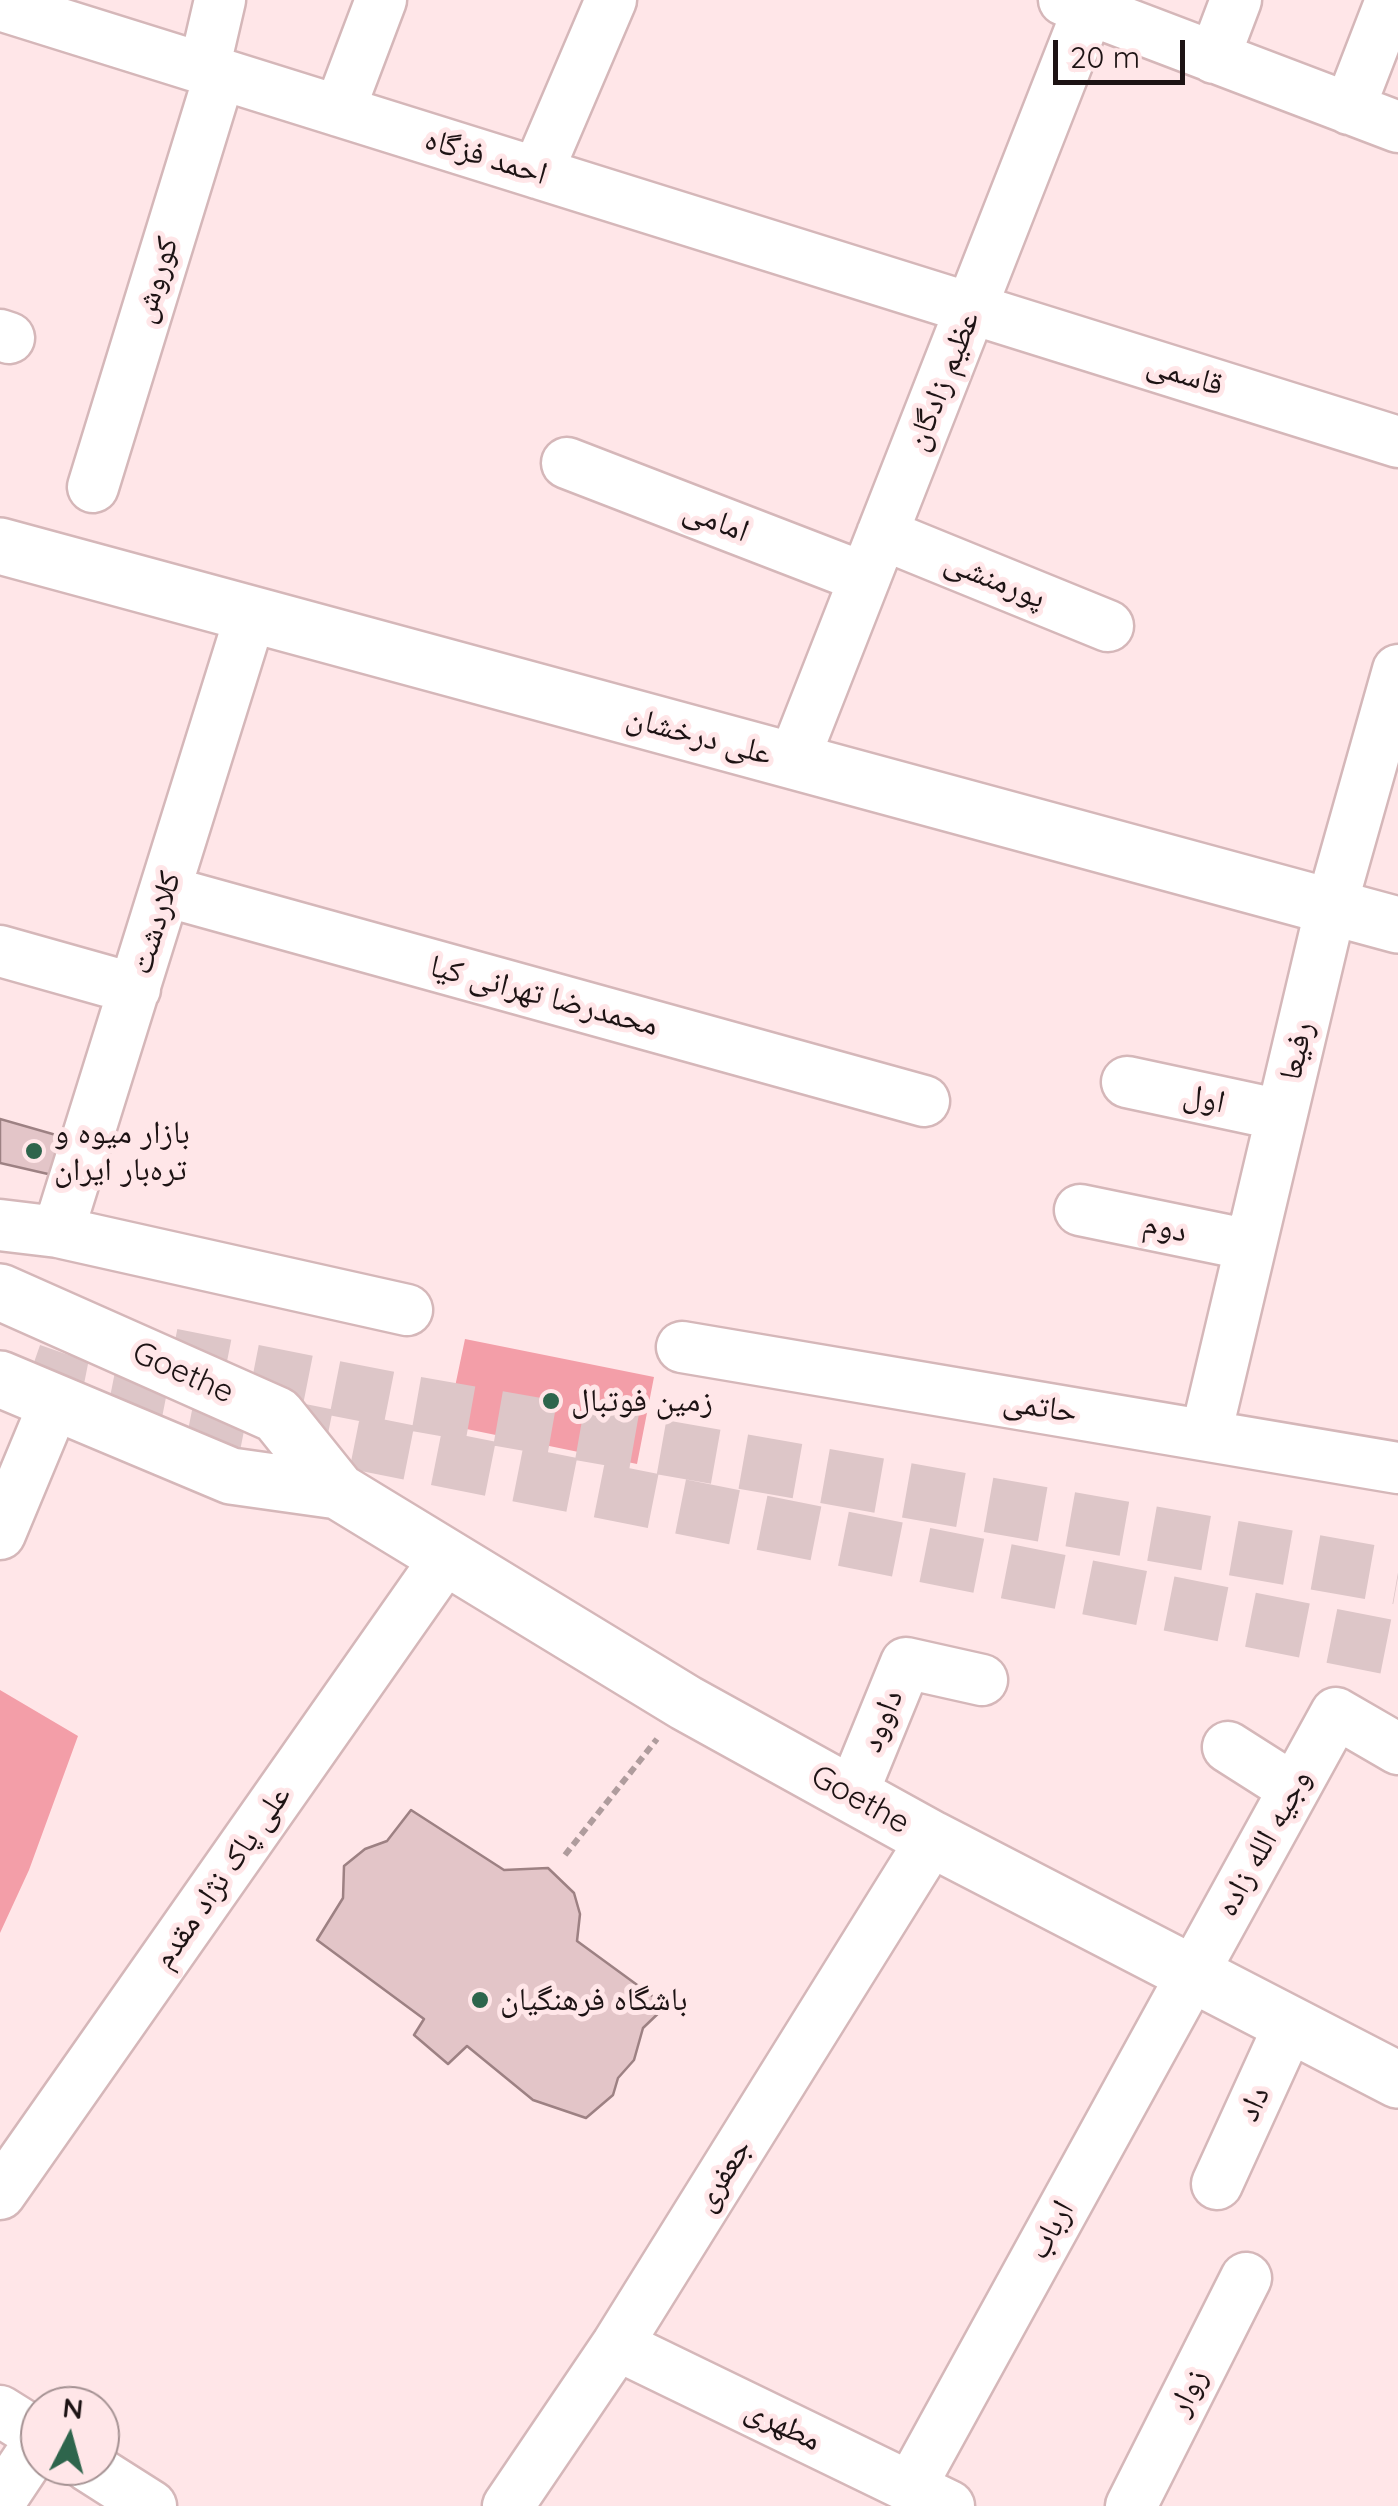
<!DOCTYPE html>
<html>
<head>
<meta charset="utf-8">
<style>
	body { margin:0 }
	#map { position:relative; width:1398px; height:2506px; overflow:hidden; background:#ffe6e8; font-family:Quicksand,sans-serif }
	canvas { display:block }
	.north { position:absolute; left:20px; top:2386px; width:100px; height:100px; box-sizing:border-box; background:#ffe6e8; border:2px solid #a59293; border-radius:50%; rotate:6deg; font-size:28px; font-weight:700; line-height:40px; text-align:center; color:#1d1314 }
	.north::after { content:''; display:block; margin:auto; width:35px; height:45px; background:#2e654c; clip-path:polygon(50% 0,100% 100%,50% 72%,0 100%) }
	.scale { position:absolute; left:1053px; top:40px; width:132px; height:45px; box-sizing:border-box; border:5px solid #1d1314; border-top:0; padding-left:12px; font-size:30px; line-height:35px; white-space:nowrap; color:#1d1314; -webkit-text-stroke:8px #ffe6e8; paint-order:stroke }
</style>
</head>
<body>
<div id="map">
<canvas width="1398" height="2506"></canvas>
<div class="north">N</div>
<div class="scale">20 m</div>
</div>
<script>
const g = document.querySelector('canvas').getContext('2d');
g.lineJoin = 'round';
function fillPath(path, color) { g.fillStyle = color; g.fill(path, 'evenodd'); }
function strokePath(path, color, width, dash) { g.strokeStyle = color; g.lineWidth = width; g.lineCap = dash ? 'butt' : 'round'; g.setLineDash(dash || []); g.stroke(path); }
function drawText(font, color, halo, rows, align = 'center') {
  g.font = font + ' Quicksand,"Noto Naskh Arabic",sans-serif'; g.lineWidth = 10; g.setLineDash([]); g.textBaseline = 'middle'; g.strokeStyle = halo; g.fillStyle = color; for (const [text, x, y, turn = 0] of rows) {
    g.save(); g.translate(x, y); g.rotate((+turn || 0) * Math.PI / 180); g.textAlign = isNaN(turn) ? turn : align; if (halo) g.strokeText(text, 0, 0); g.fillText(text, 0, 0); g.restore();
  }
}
const green = new Path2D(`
	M465,1339L654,1377L637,1464L447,1425Z
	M0,1690L78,1736L29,1870L0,1933Z`);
const building = new Path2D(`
	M0,1119L70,1139L67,1164L48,1174L0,1163Z
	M411,1810L504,1870L548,1868L574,1893L580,1914L577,1941L666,2006L643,2028L634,2060L618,2078L613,2095L586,2118L533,2100L467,2046L448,2064L414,2035L424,2019L317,1940L343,1898L344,1866L365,1849L387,1841Z`);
const primaryTunnel = new Path2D(`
	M172,1356L405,1402L1398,1577
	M31,1371L74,1386L1398,1649`);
const path = new Path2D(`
	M565,1855L657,1739`);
const street = new Path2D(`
	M1064,0L1398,127
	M0,5L1398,442
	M1214,58L1236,0
	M204,69L220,0
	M1349,109L1390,3
	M339,111L381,0
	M537,173L611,0
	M0,335L9,338
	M567,463L865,578
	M93,487L220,74
	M882,534L1108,626
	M793,761L1092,0
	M165,891L924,1101
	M0,951L135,989
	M1127,1082L1281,1115
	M1080,1210L1250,1245
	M0,1225L58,1232L407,1310
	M58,1232L251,614
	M682,1347L1398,1468
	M1206,1434L1331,907L1398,670
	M0,1534L55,1402
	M1228,1747L1294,1789
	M852,1795L906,1663L982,1680
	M1217,2184L1290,2024
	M0,2194L445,1559
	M617,2345L949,2506
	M0,2411L40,2436
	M88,2466L151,2506
	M911,2486L1336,1713L1398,1749
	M0,2501L40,2441
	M508,2506L617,2345L932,1839
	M1131,2506L1246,2278`);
const secondary = new Path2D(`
	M0,546L1398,925
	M0,1292L277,1415L338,1491L686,1703L932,1839L1398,2080
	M0,1379L231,1476L338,1491`);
const markers = [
	[34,1151,10,"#2e654c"],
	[551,1401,10,"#2e654c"],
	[480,2000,10,"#2e654c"]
];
const streetNames = [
	["احمد فزگاه",486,157,17],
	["کوروش",156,280,-73],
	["قاسمی",1185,375,17],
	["عظیم زادگان",943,381,-68],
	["امامی",716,521,21],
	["پورمنشی",995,580,22],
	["علی درخشان",699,736,15],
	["کلاردشت",156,923,-73],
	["محمدرضا تهرانی کیا",544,996,15],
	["رفیعا",1297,1051,-77],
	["اول",1204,1099,12],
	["دوم",1165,1228,12],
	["Goethe",183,1373,24],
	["حاتمی",1040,1407,9],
	["داوود",882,1721,-68],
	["Goethe",860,1800,29],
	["وجیه الله زاده",1264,1843,-61],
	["علی پاک نژاد مقدم",222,1877,-55],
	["داد",1254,2104,-65],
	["جعفری",723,2175,-58],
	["ارباب",1051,2230,-61],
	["زوار",1188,2392,-63],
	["مطهری",783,2425,26]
];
const poiNames = [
	["بازار میوه و",54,1133],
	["تره‌بار ایران",54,1170],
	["زمین فوتبال",571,1401],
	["باشگاه فرهنگیان",500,2000]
];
fillPath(green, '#f39ea8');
fillPath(building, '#e3c5c8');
strokePath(building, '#9d8183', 2.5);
strokePath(primaryTunnel, '#ddc6c8', 55, [55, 28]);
strokePath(street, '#d5b7b9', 55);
strokePath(secondary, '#d5b7b9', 60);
strokePath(path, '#af9c9d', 6, [8, 5]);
strokePath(street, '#fff', 50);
strokePath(secondary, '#fff', 55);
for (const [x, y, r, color] of markers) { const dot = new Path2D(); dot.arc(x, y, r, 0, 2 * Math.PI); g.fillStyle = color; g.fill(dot); strokePath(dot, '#ffe6e8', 4); }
drawText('32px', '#1d1314', '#ffe6e8', streetNames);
drawText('32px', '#1d1314', '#ffe6e8', poiNames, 'left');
</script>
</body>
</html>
